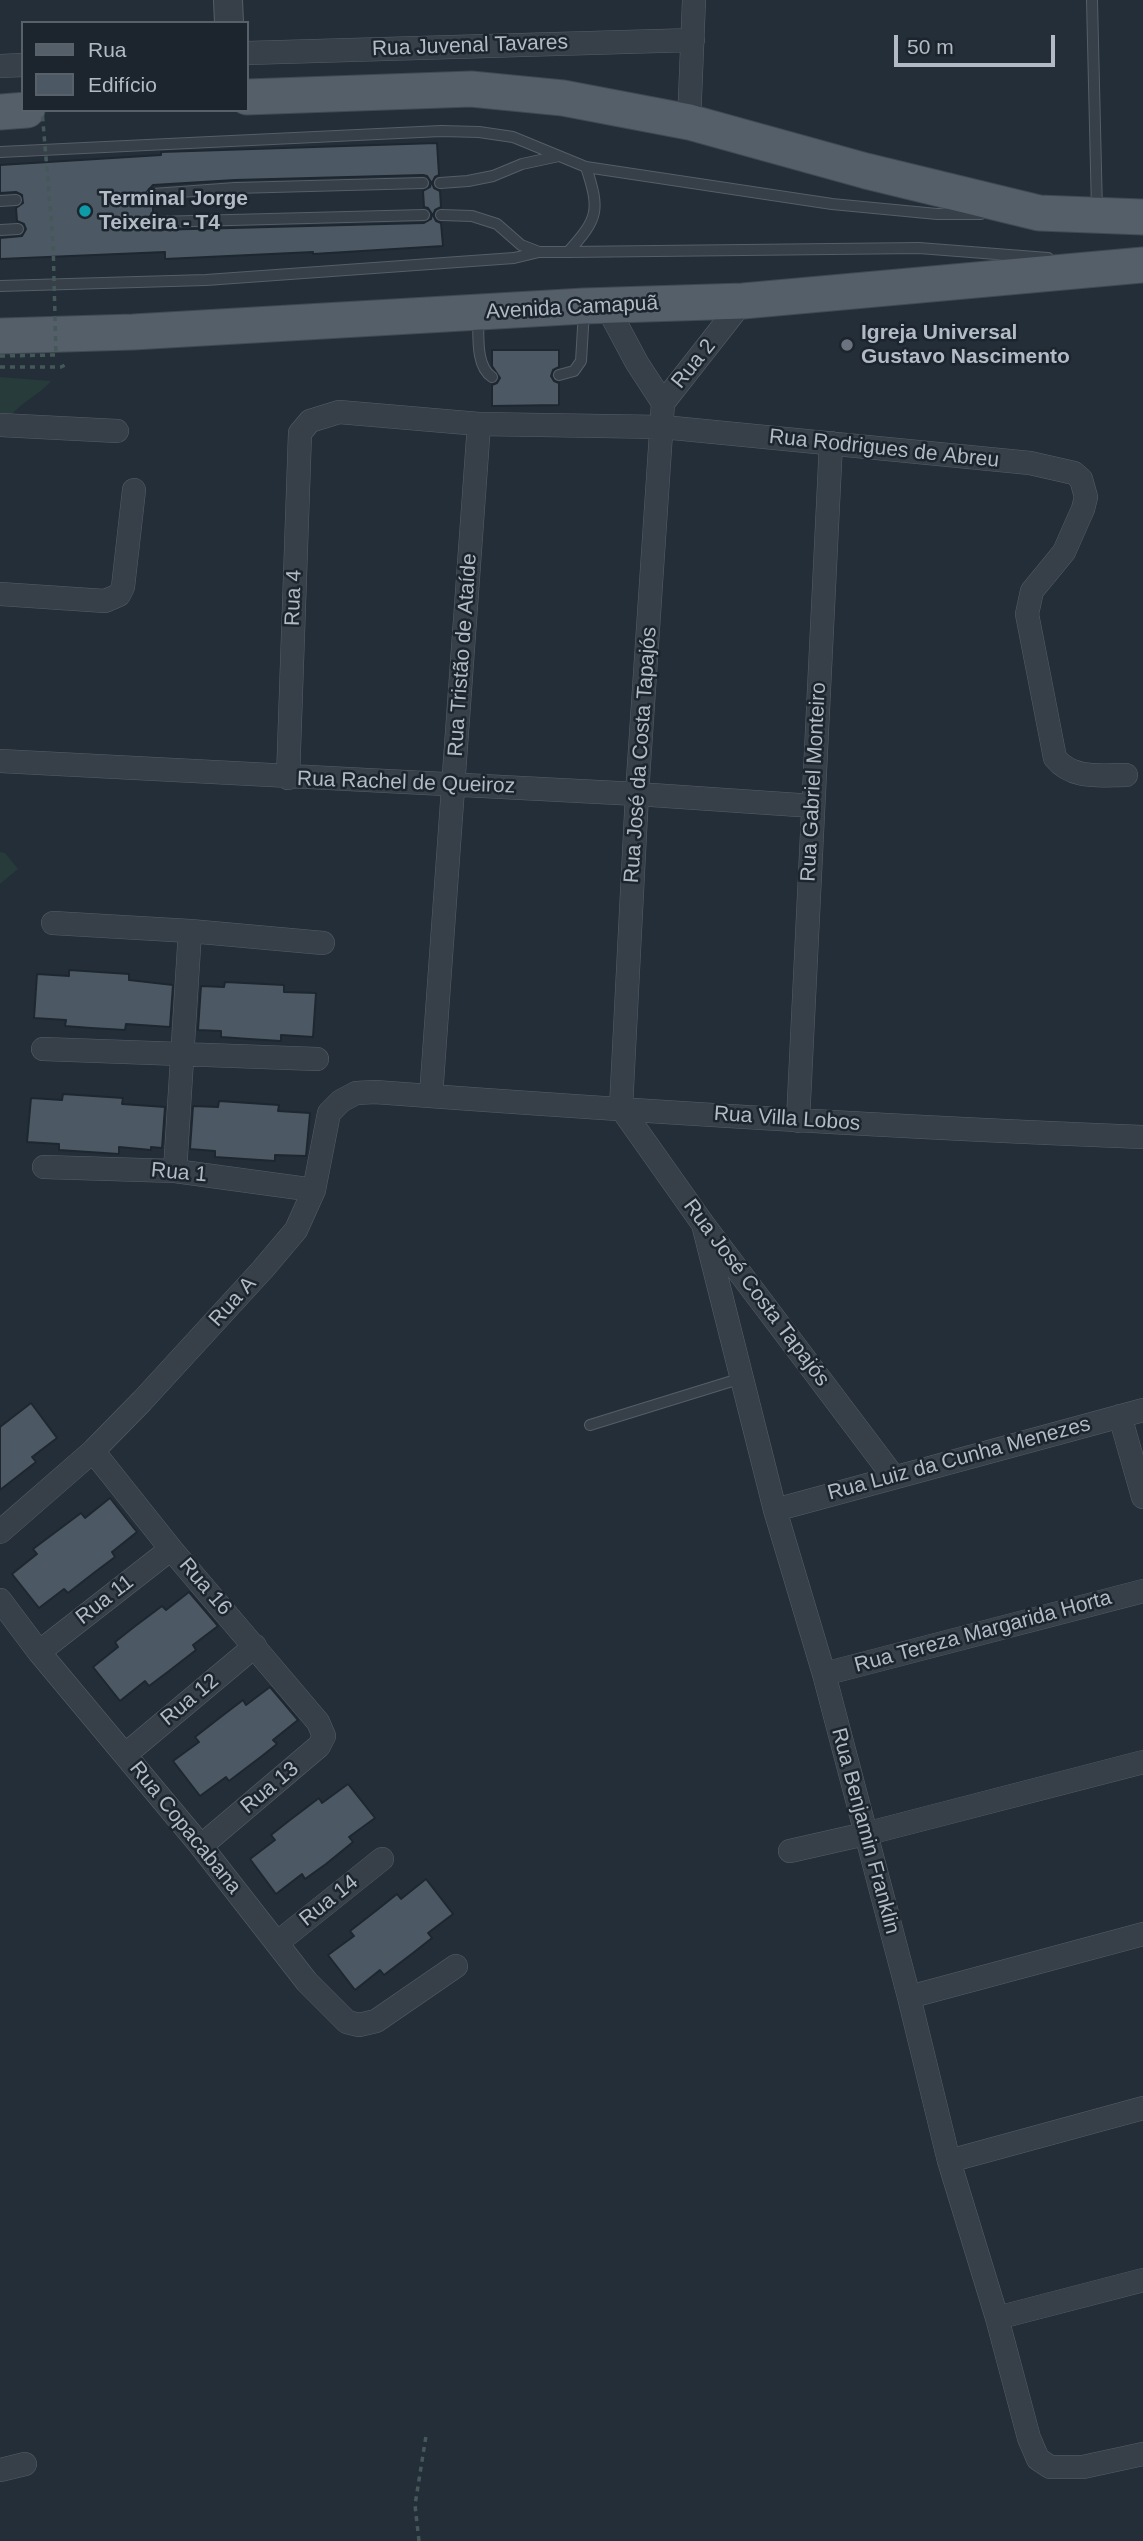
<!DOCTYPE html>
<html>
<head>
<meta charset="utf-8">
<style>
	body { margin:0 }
	#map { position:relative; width:1143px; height:2541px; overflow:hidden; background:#232e38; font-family:Arial,sans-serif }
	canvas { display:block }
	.legend { position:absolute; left:21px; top:21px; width:228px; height:91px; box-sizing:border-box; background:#1c252e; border:2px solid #58616a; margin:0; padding:9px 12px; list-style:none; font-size:21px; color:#b2bbc5 }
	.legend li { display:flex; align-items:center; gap:14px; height:35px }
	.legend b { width:35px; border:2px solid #58616a }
	.scale { position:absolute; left:894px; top:35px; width:161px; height:32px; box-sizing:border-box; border:4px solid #b2bbc5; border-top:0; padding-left:9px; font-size:21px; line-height:24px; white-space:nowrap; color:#b2bbc5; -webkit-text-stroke:5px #1c252e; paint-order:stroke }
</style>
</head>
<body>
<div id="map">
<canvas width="1143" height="2541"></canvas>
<ul class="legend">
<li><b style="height:9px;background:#555f69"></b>Rua</li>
<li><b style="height:19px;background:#4c5964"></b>Edifício</li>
</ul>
<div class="scale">50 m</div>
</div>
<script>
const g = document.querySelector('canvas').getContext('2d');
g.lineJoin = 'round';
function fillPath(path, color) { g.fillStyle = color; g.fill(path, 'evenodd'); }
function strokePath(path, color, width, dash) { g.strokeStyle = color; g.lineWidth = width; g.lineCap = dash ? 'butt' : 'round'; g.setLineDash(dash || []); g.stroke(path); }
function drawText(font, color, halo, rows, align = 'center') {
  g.font = font + ' Arial,sans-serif'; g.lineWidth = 5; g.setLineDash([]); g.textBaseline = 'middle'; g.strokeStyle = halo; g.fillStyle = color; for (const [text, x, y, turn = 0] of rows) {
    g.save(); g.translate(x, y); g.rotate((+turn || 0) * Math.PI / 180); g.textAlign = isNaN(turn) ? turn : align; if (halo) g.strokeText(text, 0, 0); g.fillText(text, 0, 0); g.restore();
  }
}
const green = new Path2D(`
	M0,377L51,381C37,397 17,404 6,422H0Z
	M0,852L5,853L18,869L0,884Z`);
const building = new Path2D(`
	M437,143L439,175L435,177L432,183L434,188L440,191L441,207L435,210L433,215L436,221L441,223L443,246L313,254V252L165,259V252L0,259V238L22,236L26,229L24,224L17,221L16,208L23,203L22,195L16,192L0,193V165L161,155V152ZM423,175L427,176L431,182L430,187L423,191L424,207L428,208L432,214L431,219L424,223L154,230L150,229L146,223L147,218L153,214V202L147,199L145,194L153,185L235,180Z
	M492,350H559V367L553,370L551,376L554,381L559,383V405L492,406V385L497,383L500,378L492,366Z
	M69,970L129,974V980L173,985L170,1027L126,1024L125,1030L91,1028L65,1026L66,1020L34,1018L37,974L69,976Z
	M225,982L284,985V992L316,993L313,1037L281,1035V1041L249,1039L221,1037V1031L198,1030L201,986L224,987Z
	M63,1094L123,1098L122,1104L165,1107L162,1148L151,1147V1150L119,1147V1154L59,1150V1144L27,1142L31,1098L62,1100Z
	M219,1101L279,1105L278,1111L310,1113L306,1156L275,1155V1161L215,1157V1151L190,1149L193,1106L218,1107Z
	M31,1403L57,1438L32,1457L36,1462L0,1490V1427Z
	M110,1498L137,1532L112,1552L115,1557L95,1572L68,1593L64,1589L39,1608L12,1574L37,1554L33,1549L81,1513L85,1518Z
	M189,1592L218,1626L193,1645L196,1650L169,1671L149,1686L145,1681L120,1701L93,1667L118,1647L115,1642L134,1627L162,1606L166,1610Z
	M270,1687L298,1720L273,1740L277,1744L262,1756L229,1781L226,1777L200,1796L173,1761L199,1742L195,1737L222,1716L243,1700L246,1705Z
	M348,1784L375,1818L349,1837L353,1842L326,1864L305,1879L302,1874L276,1894L250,1859L275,1840L271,1835L290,1820L319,1798L322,1803Z
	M426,1879L453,1914L428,1933L432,1938L413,1953L384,1975L380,1970L355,1990L328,1955L354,1936L350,1931L377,1910L397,1894L401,1899Z`);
const path = new Path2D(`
	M0,367H61L67,364
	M419,2541L415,2505L426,2436`);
const service = new Path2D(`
	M1092,0L1097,211
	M0,152L441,131L479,132L513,137L586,167L832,204L937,214H981
	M440,183L468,181L493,176L522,164L559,156
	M153,194L235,188L423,183
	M0,201L16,200
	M441,215L472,216L497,224L521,245L539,252H568C599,218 600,210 586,167
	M154,222L424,215
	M0,230L18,229
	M568,252L919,248L1048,258
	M0,286L206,280L514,258L539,252
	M478,315C479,334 475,366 492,377
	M559,375L574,371L581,361L584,311
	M590,1425L742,1378`);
const minor = new Path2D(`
	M247,53L693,40
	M0,66L23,65
	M689,122L694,0
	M606,305L637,363L663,403
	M663,403L637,794L621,1108L703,1224L893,1476
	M663,403L743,301
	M0,425L117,431
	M0,594L105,601L119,595L123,587L134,490
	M0,761L637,794L813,806
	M288,778L300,433L310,421L339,412L479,424L663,427L1030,463L1074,473L1081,479L1086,497L1083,509L1064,552L1032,591L1027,614L1055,758C1073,780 1100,775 1126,775
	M53,923L190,931L323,943
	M43,1049L317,1059
	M431,1096L479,424
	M798,1121L831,443
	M44,1167L175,1171L314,1190
	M175,1171L190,931
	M703,1224L775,1510L824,1674L909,1997L949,2161L997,2318L1029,2438L1038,2459L1050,2467H1083L1143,2454
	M1120,1416L1143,1497
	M93,1451L171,1549L318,1722L324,1736L319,1746L201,1846
	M775,1510L1143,1410
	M0,1532L93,1451L142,1401L263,1269L296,1230L314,1190L329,1113L341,1101L356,1093L375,1092C631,1111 887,1127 1143,1137
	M0,1600L39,1652L201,1846L307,1982L347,2022L359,2025L376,2021L456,1966
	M39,1652L171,1549
	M824,1674L1143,1591
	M126,1754L255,1646
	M790,1851L865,1834L1143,1762
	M277,1943L382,1859
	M909,1997L1143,1934
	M949,2161L1143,2108
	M997,2318L1143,2280
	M0,2470L25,2464`);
const tertiary = new Path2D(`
	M228,0L229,23`);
const primary = new Path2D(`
	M247,97L471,89L563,98L689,122L866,171L1039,213L1143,217
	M0,112L27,110
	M0,336L133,332L584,306L743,301L1143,265`);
const pathBridge = new Path2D(`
	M0,356L56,355L53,241L42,110`);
const markers = [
	[85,211,7,"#0f9aa8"],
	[847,345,7,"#6b7280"]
];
const streetNames = [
	["Rua Juvenal Tavares",470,46,-2],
	["Avenida Camapuã",572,308,-3],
	["Rua 2",694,364,-51],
	["Rua Rodrigues de Abreu",884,449,6],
	["Rua 4",294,598,-88],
	["Rua Tristão de Ataíde",463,655,-86],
	["Rua José da Costa Tapajós",641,755,-86],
	["Rua Gabriel Monteiro",814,782,-87],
	["Rua Rachel de Queiroz",406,783,2],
	["Rua Villa Lobos",787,1119,4],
	["Rua 1",179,1173,5],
	["Rua José Costa Tapajós",756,1293,53],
	["Rua A",233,1302,-48],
	["Rua Luiz da Cunha Menezes",959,1459,-15],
	["Rua 16",205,1587,49],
	["Rua 11",105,1600,-38],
	["Rua Tereza Margarida Horta",983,1632,-15],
	["Rua 12",190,1700,-40],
	["Rua 13",270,1788,-40],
	["Rua Copacabana",185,1828,51],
	["Rua Benjamin Franklin",865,1831,75],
	["Rua 14",329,1901,-39]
];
const poiNames = [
	["Terminal Jorge",99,199],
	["Teixeira - T4",99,223],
	["Igreja Universal",861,333],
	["Gustavo Nascimento",861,357]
];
fillPath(green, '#263b3a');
fillPath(building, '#4c5964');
strokePath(building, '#1e2730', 2);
strokePath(service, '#555e67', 12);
strokePath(minor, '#555e67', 24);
strokePath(tertiary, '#555e67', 30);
strokePath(primary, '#404952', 37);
strokePath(path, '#455858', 3.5, [5, 5]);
strokePath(service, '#374049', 10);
strokePath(minor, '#374049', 23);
strokePath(tertiary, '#374049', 28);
strokePath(primary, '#555f69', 35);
strokePath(pathBridge, '#455858', 3.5, [5, 5]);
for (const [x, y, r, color] of markers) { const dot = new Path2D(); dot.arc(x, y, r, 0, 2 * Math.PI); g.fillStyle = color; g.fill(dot); strokePath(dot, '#1c252e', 2.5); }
drawText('21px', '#b2bbc5', '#1c252e', streetNames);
drawText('bold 21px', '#b2bbc5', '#1c252e', poiNames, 'left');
</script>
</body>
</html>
